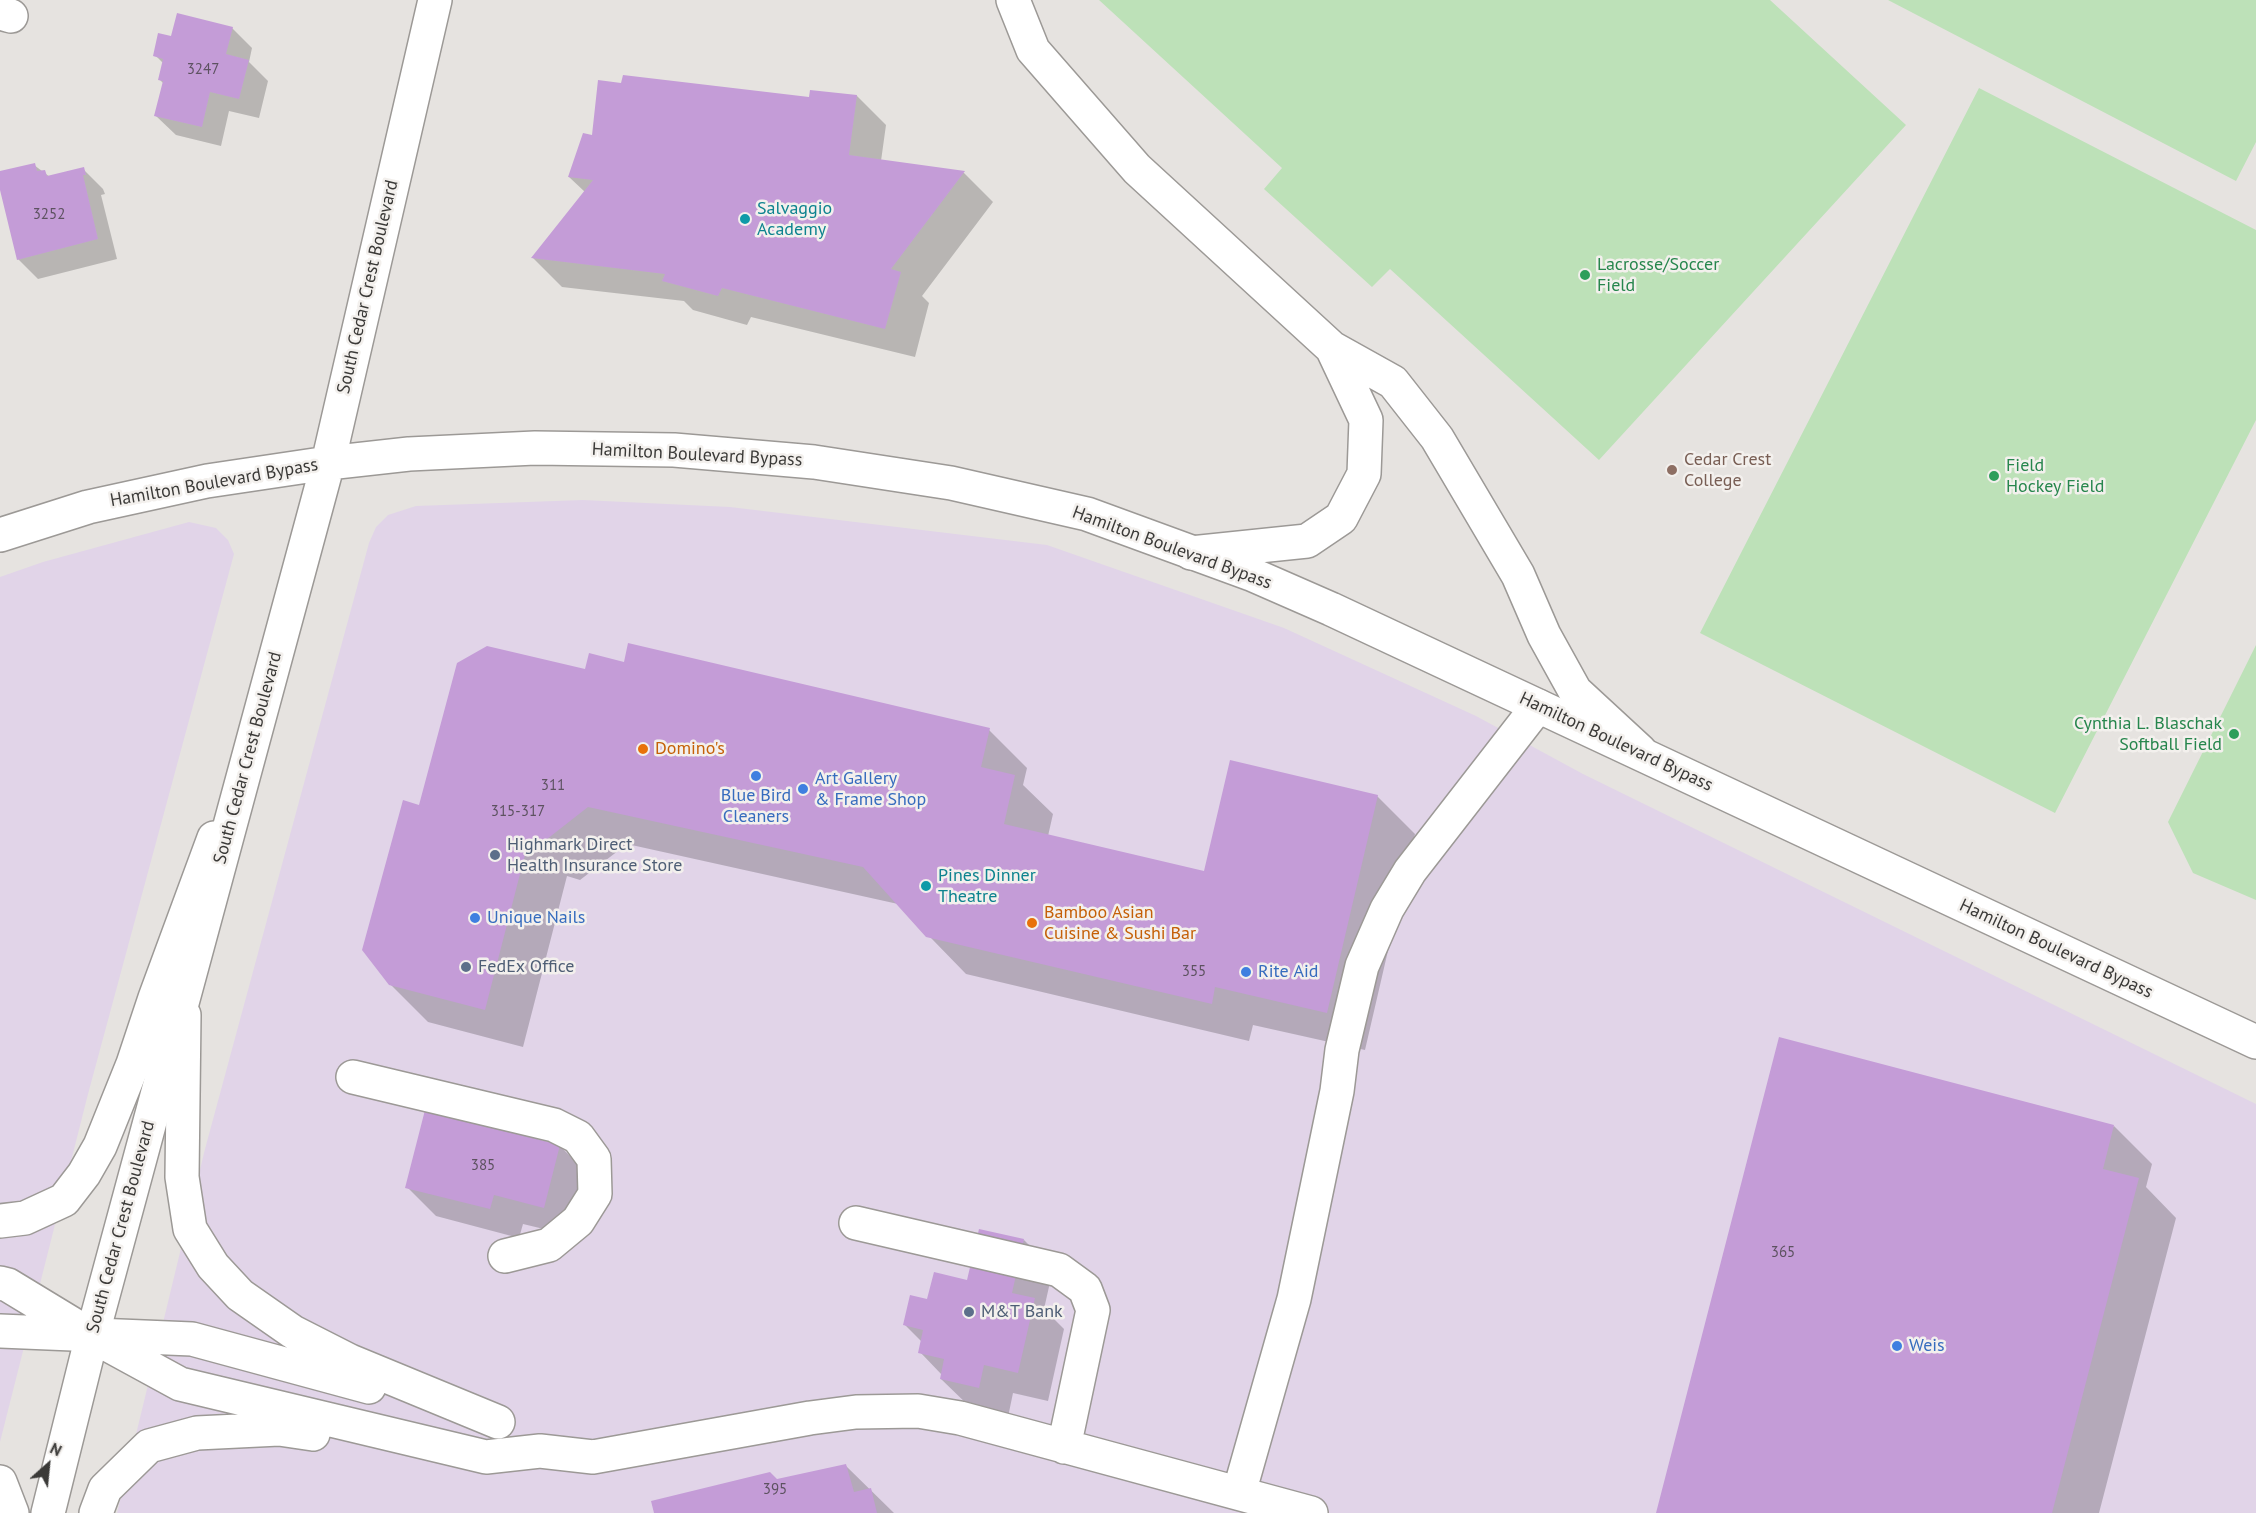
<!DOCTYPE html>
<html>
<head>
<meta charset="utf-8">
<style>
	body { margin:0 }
	#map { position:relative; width:2256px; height:1513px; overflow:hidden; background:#e6e3e0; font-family:"PT Sans",sans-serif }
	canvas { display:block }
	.north { position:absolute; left:18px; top:1435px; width:60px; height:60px; -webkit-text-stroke:4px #f3f0ed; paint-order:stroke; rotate:27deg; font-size:16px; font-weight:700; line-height:24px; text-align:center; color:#3b3a38 }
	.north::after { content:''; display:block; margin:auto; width:21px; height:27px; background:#3b3a38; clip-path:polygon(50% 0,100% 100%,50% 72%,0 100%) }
</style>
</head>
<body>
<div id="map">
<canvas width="2256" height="1513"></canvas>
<div class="north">N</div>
</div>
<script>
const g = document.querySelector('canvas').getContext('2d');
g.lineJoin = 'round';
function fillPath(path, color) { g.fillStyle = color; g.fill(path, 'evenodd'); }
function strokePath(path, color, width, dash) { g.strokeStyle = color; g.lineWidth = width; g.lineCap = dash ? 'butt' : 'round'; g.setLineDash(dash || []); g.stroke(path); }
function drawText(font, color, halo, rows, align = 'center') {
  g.font = font + ' "PT Sans",sans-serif'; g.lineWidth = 5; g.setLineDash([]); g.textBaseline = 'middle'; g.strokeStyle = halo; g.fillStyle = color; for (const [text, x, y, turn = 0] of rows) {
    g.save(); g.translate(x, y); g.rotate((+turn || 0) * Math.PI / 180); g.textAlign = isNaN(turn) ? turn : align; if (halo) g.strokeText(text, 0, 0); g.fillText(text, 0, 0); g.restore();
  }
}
const commercial = new Path2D(`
	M583,500L730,507L1047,545L1284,628L1476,716L1583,774L2256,1104V1513H117L205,1149L369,543L376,527L388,515L416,506Z
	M189,522L216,528L228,540L234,554L88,1094L0,1442V577L43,562Z`);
const green = new Path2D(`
	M1099,0H1770L1906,125L1599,460L1390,269L1372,287L1264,189L1282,168Z
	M1888,0H2256V142L2236,181Z
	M1979,88L2256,230V420L2055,813L1700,633Z
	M2256,645V900L2193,873L2168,822Z`);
const shadow = new Path2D(`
	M232,28L252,48L249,62L268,81L259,118L229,111L221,146L176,135L156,116L164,84L160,80L164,64L155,55L172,38Z
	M857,96L886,125L881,161L964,173L993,202L922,296L929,303L915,357L751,317L747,325L693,310L684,301L562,287L533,258L585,192L569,177L593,137L810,99Z
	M34,165L50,177L83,169L103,189L105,194L101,195L117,259L38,279L18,259L0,184V173Z
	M625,663L989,730L1027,768L1023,785L1053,814L1048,836L1205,873L1377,796L1415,834L1365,1050L1253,1025L1249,1041L966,974L898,904L627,844L580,880L567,876L523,1047L428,1022L390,984L420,807L586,670Z
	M2114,1126L2152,1164L2146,1187L2176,1218L2099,1513H1657Z
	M560,1146L589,1175L573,1236L523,1224L519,1238L436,1216L407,1187Z
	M1024,1240L1053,1269L1044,1309L1064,1329L1048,1401L1013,1393L1008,1417L971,1408L941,1379L942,1375L920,1352L922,1342L905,1325L929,1300L969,1282Z
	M846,1466L894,1513H655L777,1481Z`);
const building = new Path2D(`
	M177,13L233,27L226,54L249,60L239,99L210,92L202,127L154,116L163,81L158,80L163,59L153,56L158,33L171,36Z
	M623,75L809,97L810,90L857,95L849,155L965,171L891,269L901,272L885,329L722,288L718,296L662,281L665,274L531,258L593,180L568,177L583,133L592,135L598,80L621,83Z
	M35,163L37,171L45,170L47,176L84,167L86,175H83L98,239L17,260L0,190V171Z
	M628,643L990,728L981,767L1015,775L1004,824L1204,871L1230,760L1378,795L1327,1013L1215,987L1212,1004L926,937L863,867L588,807L542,843L529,839L485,1010L389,985L362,950L403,800L419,805L457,663L487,646L585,669L589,653L624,662Z
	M1779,1037L2114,1125L2103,1169L2139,1178L2052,1513H1656Z
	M425,1110L560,1145L544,1208L494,1195L490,1209L405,1188Z
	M979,1229L1024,1239L1012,1293L1035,1298L1018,1373L984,1365L979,1388L940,1379L944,1359L918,1353L923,1330L903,1325L910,1295L927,1299L934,1272L967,1280Z
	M846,1464L854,1492L871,1488L877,1513H654L651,1501L770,1472L777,1479Z`);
const minor = new Path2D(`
	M1013,0L1033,50L1137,169L1332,348L1393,382L1437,438L1518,575L1544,635L1575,691L1640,751
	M0,13L11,16
	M1191,553L1307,541L1341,518L1364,474L1366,420L1332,348
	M184,1015L182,1177L190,1229L213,1266L240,1295L293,1332L350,1361L498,1422
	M353,1077L554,1125L578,1137L594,1159L595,1194L578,1221L549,1245L505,1256
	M0,1221L25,1218L64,1200L84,1174L100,1146L133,1064L155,998L214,838
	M856,1223L1059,1270L1085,1289L1093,1310L1064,1447
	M0,1283L8,1285L92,1336L180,1384L486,1457L540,1451L593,1457L810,1418L856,1412L918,1411L960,1418L1311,1513
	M0,1331L192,1339L369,1387
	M0,1482L12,1513
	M1239,1493L1294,1299L1337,1091L1342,1050L1362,966L1387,909L1410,871L1538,706
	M96,1513L105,1489L149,1446L197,1433L279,1429L313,1434`);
const major = new Path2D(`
	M0,535L88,507L207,481L328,463L409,454L535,448L674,450L814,462L951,483L1087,514L1251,574L1331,609L2256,1042
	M48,1513L92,1336L328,463L435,0`);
const markers = [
	[745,219,6,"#0f9aa8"],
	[1585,275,6,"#2e9e5b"],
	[1672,470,6,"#8d6e63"],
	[1994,476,6,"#2e9e5b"],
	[2234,734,6,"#2e9e5b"],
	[643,749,6,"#e8710a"],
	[756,776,6,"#3f7fe0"],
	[803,789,6,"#3f7fe0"],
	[495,855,6,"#5c6f8a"],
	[926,886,6,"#0f9aa8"],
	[475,918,6,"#3f7fe0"],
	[1032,923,6,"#e8710a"],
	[466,967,6,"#5c6f8a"],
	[1246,972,6,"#3f7fe0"],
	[969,1312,6,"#5c6f8a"],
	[1897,1346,6,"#3f7fe0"]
];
const numberNames = [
	["3247",203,70],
	["3252",49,215],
	["311",553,786],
	["315-317",518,812],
	["355",1194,972],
	["385",483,1166],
	["365",1783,1253],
	["395",775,1490]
];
const cultureNames = [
	["Salvaggio",757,209],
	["Academy",757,230],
	["Pines Dinner",938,876],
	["Theatre",938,897]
];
const leisureNames = [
	["Lacrosse/Soccer",1597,265],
	["Field",1597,286],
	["Field",2006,466],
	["Hockey Field",2006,487],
	["Cynthia L. Blaschak",2222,724,"right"],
	["Softball Field",2222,745,"right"]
];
const streetNames = [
	["South Cedar Crest Boulevard",368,287,-77],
	["Hamilton Boulevard Bypass",697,455,3],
	["Hamilton Boulevard Bypass",214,483,-10],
	["Hamilton Boulevard Bypass",1172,548,20],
	["Hamilton Boulevard Bypass",1616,742,25],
	["South Cedar Crest Boulevard",248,758,-75],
	["Hamilton Boulevard Bypass",2056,949,25],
	["South Cedar Crest Boulevard",121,1227,-75]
];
const educationNames = [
	["Cedar Crest",1684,460],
	["College",1684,481]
];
const foodNames = [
	["Domino's",655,749],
	["Bamboo Asian",1044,913],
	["Cuisine & Sushi Bar",1044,934]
];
const shopNames = [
	["Art Gallery",815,779],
	["& Frame Shop",815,800],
	["Blue Bird",756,796,"center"],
	["Cleaners",756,817,"center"],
	["Unique Nails",487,918],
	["Rite Aid",1258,972],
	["Weis",1909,1346]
];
const serviceNames = [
	["Highmark Direct",507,845],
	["Health Insurance Store",507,866],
	["FedEx Office",478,967],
	["M&T Bank",981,1312]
];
fillPath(commercial, '#e1d4e8');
fillPath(green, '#bde1b8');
fillPath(shadow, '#0003');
fillPath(building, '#c49cd7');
strokePath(minor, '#9c9996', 36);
strokePath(major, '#9c9996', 36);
strokePath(minor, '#fff', 33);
strokePath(major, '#fff', 33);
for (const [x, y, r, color] of markers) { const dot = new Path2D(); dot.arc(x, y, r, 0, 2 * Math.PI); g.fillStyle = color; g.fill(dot); strokePath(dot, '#f3f0ed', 2); }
drawText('15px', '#5d5260', null, numberNames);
drawText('18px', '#0d838f', '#f3f0ed', cultureNames, 'left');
drawText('18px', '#27864d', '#f3f0ed', leisureNames, 'left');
drawText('18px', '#3b3a38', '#f3f0ed', streetNames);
drawText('18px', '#785e54', '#f3f0ed', educationNames, 'left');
drawText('18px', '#c56008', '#f3f0ed', foodNames, 'left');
drawText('18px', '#366cbe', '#f3f0ed', shopNames, 'left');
drawText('18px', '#4e5e75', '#f3f0ed', serviceNames, 'left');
</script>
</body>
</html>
